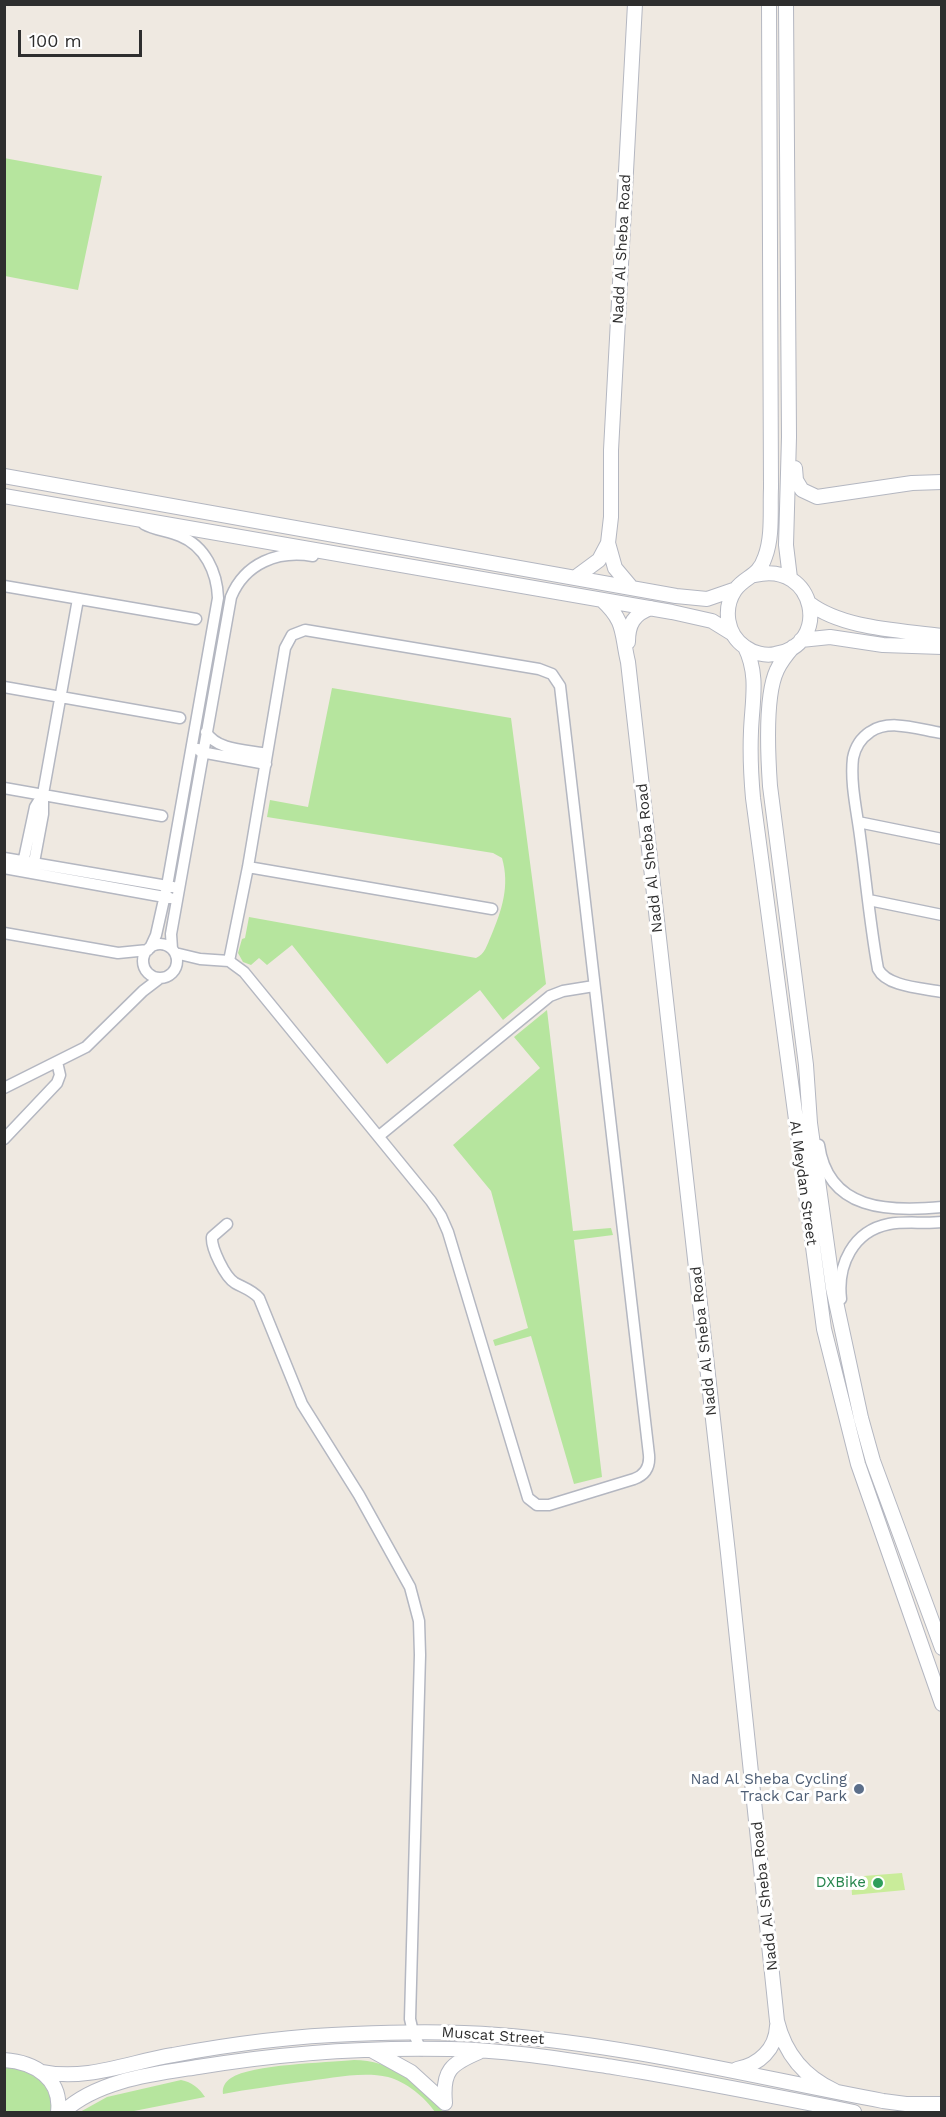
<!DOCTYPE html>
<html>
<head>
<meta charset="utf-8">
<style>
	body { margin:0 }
	#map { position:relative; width:946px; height:2117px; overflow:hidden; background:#efe9e1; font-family:"Work Sans",sans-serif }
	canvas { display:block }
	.frame { position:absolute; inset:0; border:6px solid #2e2e2e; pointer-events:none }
	.scale { position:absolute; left:18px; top:30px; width:124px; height:27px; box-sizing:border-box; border:3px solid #2e2e2e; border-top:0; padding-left:8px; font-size:18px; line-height:21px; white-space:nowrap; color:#2e2e2e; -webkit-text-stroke:4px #fff; paint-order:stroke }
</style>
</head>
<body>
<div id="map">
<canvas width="946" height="2117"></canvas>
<div class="frame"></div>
<div class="scale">100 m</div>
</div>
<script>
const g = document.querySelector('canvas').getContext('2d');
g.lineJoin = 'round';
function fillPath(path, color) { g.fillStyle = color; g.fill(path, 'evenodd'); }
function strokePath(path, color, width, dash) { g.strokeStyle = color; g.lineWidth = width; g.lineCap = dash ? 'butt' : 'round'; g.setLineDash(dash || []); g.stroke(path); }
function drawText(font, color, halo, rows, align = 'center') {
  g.font = font + ' "Work Sans",sans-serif'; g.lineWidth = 6; g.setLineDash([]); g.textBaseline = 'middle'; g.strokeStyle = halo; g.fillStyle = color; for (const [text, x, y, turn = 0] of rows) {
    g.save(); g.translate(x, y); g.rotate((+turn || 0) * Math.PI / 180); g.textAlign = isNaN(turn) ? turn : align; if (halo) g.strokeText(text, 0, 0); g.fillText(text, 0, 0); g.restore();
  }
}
const green = new Path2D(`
	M4,158L102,176L78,290L5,276Z
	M332,688L511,718L546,984L503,1020L480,990L387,1064L292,945L267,965L259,958L251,965L243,962L238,953L242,939L245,938L249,917L476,958C485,954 487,945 491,936C502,910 510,886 502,858L493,853L267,817L270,800L308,807Z
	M547,1010L573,1231L611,1228L613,1235L574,1240L602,1477L574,1484L531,1336L495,1346L493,1340L528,1328L491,1191L453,1145L540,1068L514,1037Z
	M354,2060C390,2060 422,2083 443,2112H435C425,2097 406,2082 388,2077C360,2071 329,2079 301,2082C274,2086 249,2089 223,2094C222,2087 225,2082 231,2078C252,2064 325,2063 354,2060Z
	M5,2067C31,2070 54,2083 51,2112H5Z
	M181,2080C192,2082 199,2088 205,2097L129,2112H80L107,2097Z`);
const pitch = new Path2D(`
	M902,1873L905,1890L852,1895L851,1877Z`);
const street = new Path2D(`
	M144,524C155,530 168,531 180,536C205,546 217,572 218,598L167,886L156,935L150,948
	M4,586L196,619
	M305,630L539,669L552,674L560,686L649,1455C650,1467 645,1475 634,1479L549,1505H537L528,1498L448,1232L441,1216L431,1201L244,972L229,961L248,867L285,648L292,635Z
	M4,687L180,718
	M206,732C217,751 248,750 267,754
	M942,733C920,730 890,718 870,732C861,738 855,748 853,758C850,783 857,812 860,836C866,880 870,925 878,969C887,987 923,988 942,992
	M198,749L201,752L266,764
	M4,788L162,816
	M858,822L942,839
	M4,858L173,887
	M248,867L492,909
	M4,868L170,898
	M22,868L35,807L43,794
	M32,873L43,814V794L78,599
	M869,900L942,915
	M4,933L118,953L148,950
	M143 961a17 17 0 1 1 34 0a17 17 0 1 1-34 0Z
	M172,949L171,934L231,597C245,563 278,550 313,556
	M175,953L200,959L229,961
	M4,1088L86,1047L143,991L160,978
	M379,1136L550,996L563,991L594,986
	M4,1139L57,1083L60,1075L57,1062
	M819,1145C828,1211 889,1212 942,1207
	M227,1224L212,1237C211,1248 225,1277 235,1283C244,1288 252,1290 259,1298L302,1404L359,1495L410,1587L419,1621L420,1655L410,2019L413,2032L421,2050
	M841,1299C837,1265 853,1231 889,1224C906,1221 924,1224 942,1222`);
const secondary = new Path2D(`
	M786,4L789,437L786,545L790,578
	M795,468L796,480L802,490L817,497L912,483L942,482
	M4,476L676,596L707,599L736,589
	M4,496L672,612L712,621L733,634
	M755,575C816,560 832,646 775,654C765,656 753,653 745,647C726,634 723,608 735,590C746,575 758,578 765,557C773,536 770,510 771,488L769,4
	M576,577L599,560L608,543
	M631,587L615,568L608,543L611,517V450L635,4
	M602,600C626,622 621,633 628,662L728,1553L777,2021C785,2054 804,2077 835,2091
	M809,603C843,629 900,630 942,636
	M801,640L830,637L883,645L942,647
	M628,642C628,624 634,614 651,608
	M745,647C759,675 752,702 751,731C750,754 751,776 753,798L824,1329L858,1464L942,1704
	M793,647C787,654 781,661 777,670C765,695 768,757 770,786L806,1065L810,1123L833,1288L861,1418L873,1461L942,1648
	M373,2051L411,2072L445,2103
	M4,2060C35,2062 62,2079 58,2112
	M737,2069C759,2065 776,2049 777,2026
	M43,2072C87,2081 130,2062 173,2055C232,2044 293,2036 353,2034C401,2032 450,2031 498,2035C628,2045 755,2077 883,2101L906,2104H942
	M445,2103C442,2070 451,2064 479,2052
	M63,2112C98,2080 153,2074 198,2067C282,2053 366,2047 451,2049C505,2050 560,2059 613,2067C694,2080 774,2096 854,2112`);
const markers = [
	[859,1789,6,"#5c6f8a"],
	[878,1883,6,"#2e9e5b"]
];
const streetNames = [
	["Nadd Al Sheba Road",622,249,-87],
	["Nadd Al Sheba Road",650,858,-96],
	["Al Meydan Street",803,1183,82],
	["Nadd Al Sheba Road",704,1341,-96],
	["Nadd Al Sheba Road",765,1896,-96],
	["Muscat Street",493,2036,4]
];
const serviceNames = [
	["Nad Al Sheba Cycling",847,1780],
	["Track Car Park",847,1797]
];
const leisureNames = [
	["DXBike",866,1883]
];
fillPath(green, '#b6e59e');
fillPath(pitch, '#c9ec9a');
strokePath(street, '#b4b7c1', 13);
strokePath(secondary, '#b4b7c1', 16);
strokePath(street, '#fff', 10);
strokePath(secondary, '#fff', 14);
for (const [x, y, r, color] of markers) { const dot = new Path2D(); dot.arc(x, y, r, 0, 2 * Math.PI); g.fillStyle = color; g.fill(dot); strokePath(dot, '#fff', 2); }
drawText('15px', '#2e2e2e', '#fff', streetNames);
drawText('15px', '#4e5e75', '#fff', serviceNames, 'right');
drawText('15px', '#27864d', '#fff', leisureNames, 'right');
</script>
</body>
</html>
